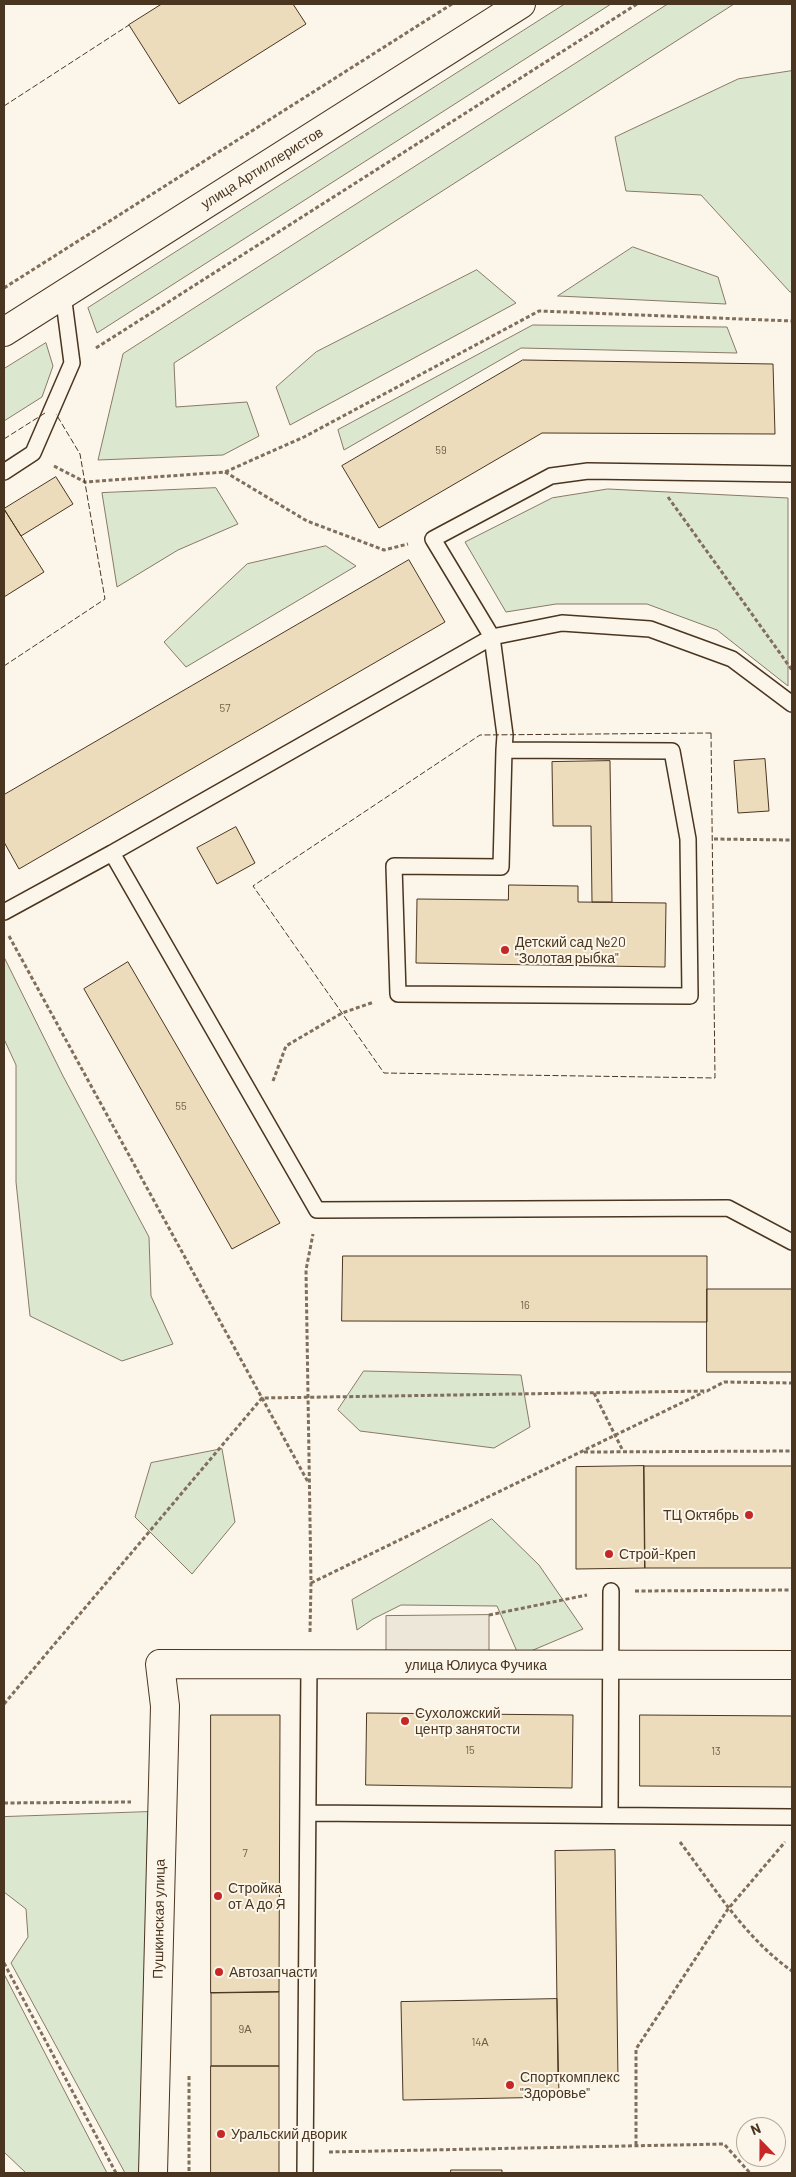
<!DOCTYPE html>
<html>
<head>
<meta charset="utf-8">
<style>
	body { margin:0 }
	#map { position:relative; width:796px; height:2177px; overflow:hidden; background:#fbf6e9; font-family:Barlow,sans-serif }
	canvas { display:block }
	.frame { position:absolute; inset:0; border:5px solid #4a3520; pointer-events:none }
	.north { position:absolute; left:736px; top:2117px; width:50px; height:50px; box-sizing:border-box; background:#fbf6e9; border:1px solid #b4a999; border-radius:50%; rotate:338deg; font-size:14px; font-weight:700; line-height:20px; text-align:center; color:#4a3520 }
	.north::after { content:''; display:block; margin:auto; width:18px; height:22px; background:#c62828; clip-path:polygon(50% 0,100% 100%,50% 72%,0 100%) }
</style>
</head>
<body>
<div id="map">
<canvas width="796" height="2177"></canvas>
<div class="frame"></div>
<div class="north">N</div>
</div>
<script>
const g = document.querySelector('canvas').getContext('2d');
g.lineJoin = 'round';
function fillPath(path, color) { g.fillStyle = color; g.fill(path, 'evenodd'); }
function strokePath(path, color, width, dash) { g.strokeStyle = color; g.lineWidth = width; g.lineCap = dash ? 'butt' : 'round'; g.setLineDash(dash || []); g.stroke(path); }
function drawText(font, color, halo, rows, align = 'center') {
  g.font = font + ' Barlow,sans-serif'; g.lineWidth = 4; g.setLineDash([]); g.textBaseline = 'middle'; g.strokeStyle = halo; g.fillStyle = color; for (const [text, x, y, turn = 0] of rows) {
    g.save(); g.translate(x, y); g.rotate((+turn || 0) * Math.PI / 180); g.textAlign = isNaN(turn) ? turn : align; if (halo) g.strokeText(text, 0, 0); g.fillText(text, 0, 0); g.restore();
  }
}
const green = new Path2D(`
	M565,4H611L97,333L88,308Z
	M668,4H734L174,363L176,407L247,402L259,436L223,455L98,460L123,354Z
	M792,71V292H790L701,195L626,191L615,137L738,79Z
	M633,247L718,277L726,304L558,296Z
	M477,270L516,303L290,425L276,387L316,352Z
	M533,325L727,327L737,353L521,348L344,450L338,430Z
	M46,343L53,366L42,397L4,421V369Z
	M216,488L238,524L178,550L117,587L102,493Z
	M608,489L788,498V686L717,630L647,604H556L506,612L465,542L552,498Z
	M326,546L356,566L186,667L164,642L247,564Z
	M4,957L63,1076L149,1237L151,1296L173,1344L122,1361L30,1316L16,1182V1065L4,1039Z
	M364,1371L521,1375L530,1427L494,1448L360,1431L338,1410Z
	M222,1449L235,1522L192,1574L135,1517L151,1463Z
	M492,1519L539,1565L583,1629L519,1656L497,1606L401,1605L373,1619L357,1630L352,1600Z
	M148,1812L141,2173H125L11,1963L28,1937L26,1909L4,1892V1817Z
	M4,1974L107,2173H26L4,2152Z`);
const parking = new Path2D(`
	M489,1615V1660H386V1616Z`);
const building = new Path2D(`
	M162,4H293L306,24L179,104L129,25Z
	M523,360L773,364L775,434L542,433L379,528L342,466Z
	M56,477L73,504L21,536L4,509Z
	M4,509L44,572L4,597Z
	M409,560L445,622L19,869L4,842V795Z
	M765,759L769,811L738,813L734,761Z
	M610,761L612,902H592L591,826H553L552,762Z
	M236,827L255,863L217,884L197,848Z
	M509,885L578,886V902L666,903L665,967L416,963L417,899L508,900Z
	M128,962L280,1223L232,1249L84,989Z
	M343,1256H707V1322L342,1321Z
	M707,1289H792V1372H707Z
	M644,1466H792V1568H645Z
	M644,1466L645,1568L576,1569V1467Z
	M367,1713L573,1715L572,1788L366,1785Z
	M211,1715H280L279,1992L211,1993Z
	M640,1715L792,1716V1787L640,1786Z
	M615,1850L618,2081L558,2082L555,1851Z
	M279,1992V2066H211V1993Z
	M557,1999L559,2097L403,2100L401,2002Z
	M211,2066H279V2173H211Z
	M451,2170H502V2173H451Z`);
const path = new Path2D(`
	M4,288L452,4
	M96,348L637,4
	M54,466L85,482L225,472L304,437L539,311L792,321
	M225,472L307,521L384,550L408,544
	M668,497L792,670
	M714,839L792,840
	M9,936L308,1482
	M273,1081L286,1046L342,1013L374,1002
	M594,1393L623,1451
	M584,1452L792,1451
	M311,1583L704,1392
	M635,1591L792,1590
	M489,1615L587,1595
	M310,1632L311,1583L306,1270L313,1234
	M4,1704L262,1398L707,1391L724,1382L792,1383
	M4,1803L131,1802
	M680,1842C714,1887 745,1938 792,1971
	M4,1963L116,2173
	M189,2076V2173
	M636,2145V2049L728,1909L785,1842
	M329,2152L724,2144L750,2173`);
const lane = new Path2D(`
	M4,472L33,453L72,363L63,294
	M792,474L588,471L551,476L433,539L492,637L112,853L317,1210L728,1208L792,1242
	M504,750L672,751L688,839L690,996L398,994L394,866L501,867L504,750L505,735L492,637L562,623L650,629L732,659L792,704
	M4,912L112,853
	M308,1813L792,1817
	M610,1815L611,1591
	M305,2173L309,1665`);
const street = new Path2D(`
	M153,2173L165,1706L160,1664L792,1665`);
const secondary = new Path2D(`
	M4,332L521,4`);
const fence = new Path2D(`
	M4,106L129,25
	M4,439L45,413
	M4,666L105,599L80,454L56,414
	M711,733L715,1078L384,1073L253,886L480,735Z`);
const markers = [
	[505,950,5,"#c62828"],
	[749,1515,5,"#c62828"],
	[609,1554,5,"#c62828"],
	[405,1721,5,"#c62828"],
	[218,1896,5,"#c62828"],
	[219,1972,5,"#c62828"],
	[510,2085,5,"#c62828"],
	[221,2134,5,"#c62828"]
];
const numberNames = [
	["59",441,450],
	["57",225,708],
	["55",181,1106],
	["16",525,1305],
	["15",470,1750],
	["13",716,1751],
	["7",245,1853],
	["9А",245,2029],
	["14А",480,2042]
];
const streetNames = [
	["улица Артиллеристов",262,168,-32],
	["улица Юлиуса Фучика",476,1665],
	["Пушкинская улица",159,1919,-89]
];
const poiNames = [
	["Детский сад №20",515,942],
	["\"Золотая рыбка\"",515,958],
	["ТЦ Октябрь",739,1515,"right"],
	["Строй-Креп",619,1554],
	["Сухоложский",415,1713],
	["центр занятости",415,1729],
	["Стройка",228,1888],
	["от А до Я",228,1904],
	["Автозапчасти",229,1972],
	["Спорткомплекс",520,2077],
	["\"Здоровье\"",520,2093],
	["Уральский дворик",231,2134]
];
fillPath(green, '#dce7d0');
strokePath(green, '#887966', 1);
fillPath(parking, '#ede7d9');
strokePath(parking, '#887966', 1);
fillPath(building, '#ecdcbc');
strokePath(building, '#4a3520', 1);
strokePath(lane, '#4a3520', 18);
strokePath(street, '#4a3520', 30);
strokePath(secondary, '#4a3520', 30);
strokePath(path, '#7f6f5c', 3, [4, 2.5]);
strokePath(lane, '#fbf6e9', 15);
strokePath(street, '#fbf6e9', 28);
strokePath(secondary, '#fbf6e9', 28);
strokePath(fence, '#4a3520', 1, [6, 2.5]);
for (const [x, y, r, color] of markers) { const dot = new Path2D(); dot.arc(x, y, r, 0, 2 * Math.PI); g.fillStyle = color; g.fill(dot); strokePath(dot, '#fbf6e9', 2); }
drawText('11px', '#725f47', null, numberNames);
drawText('14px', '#4a3520', '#fbf6e9', streetNames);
drawText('14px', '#4a3520', '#fbf6e9', poiNames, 'left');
</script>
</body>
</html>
